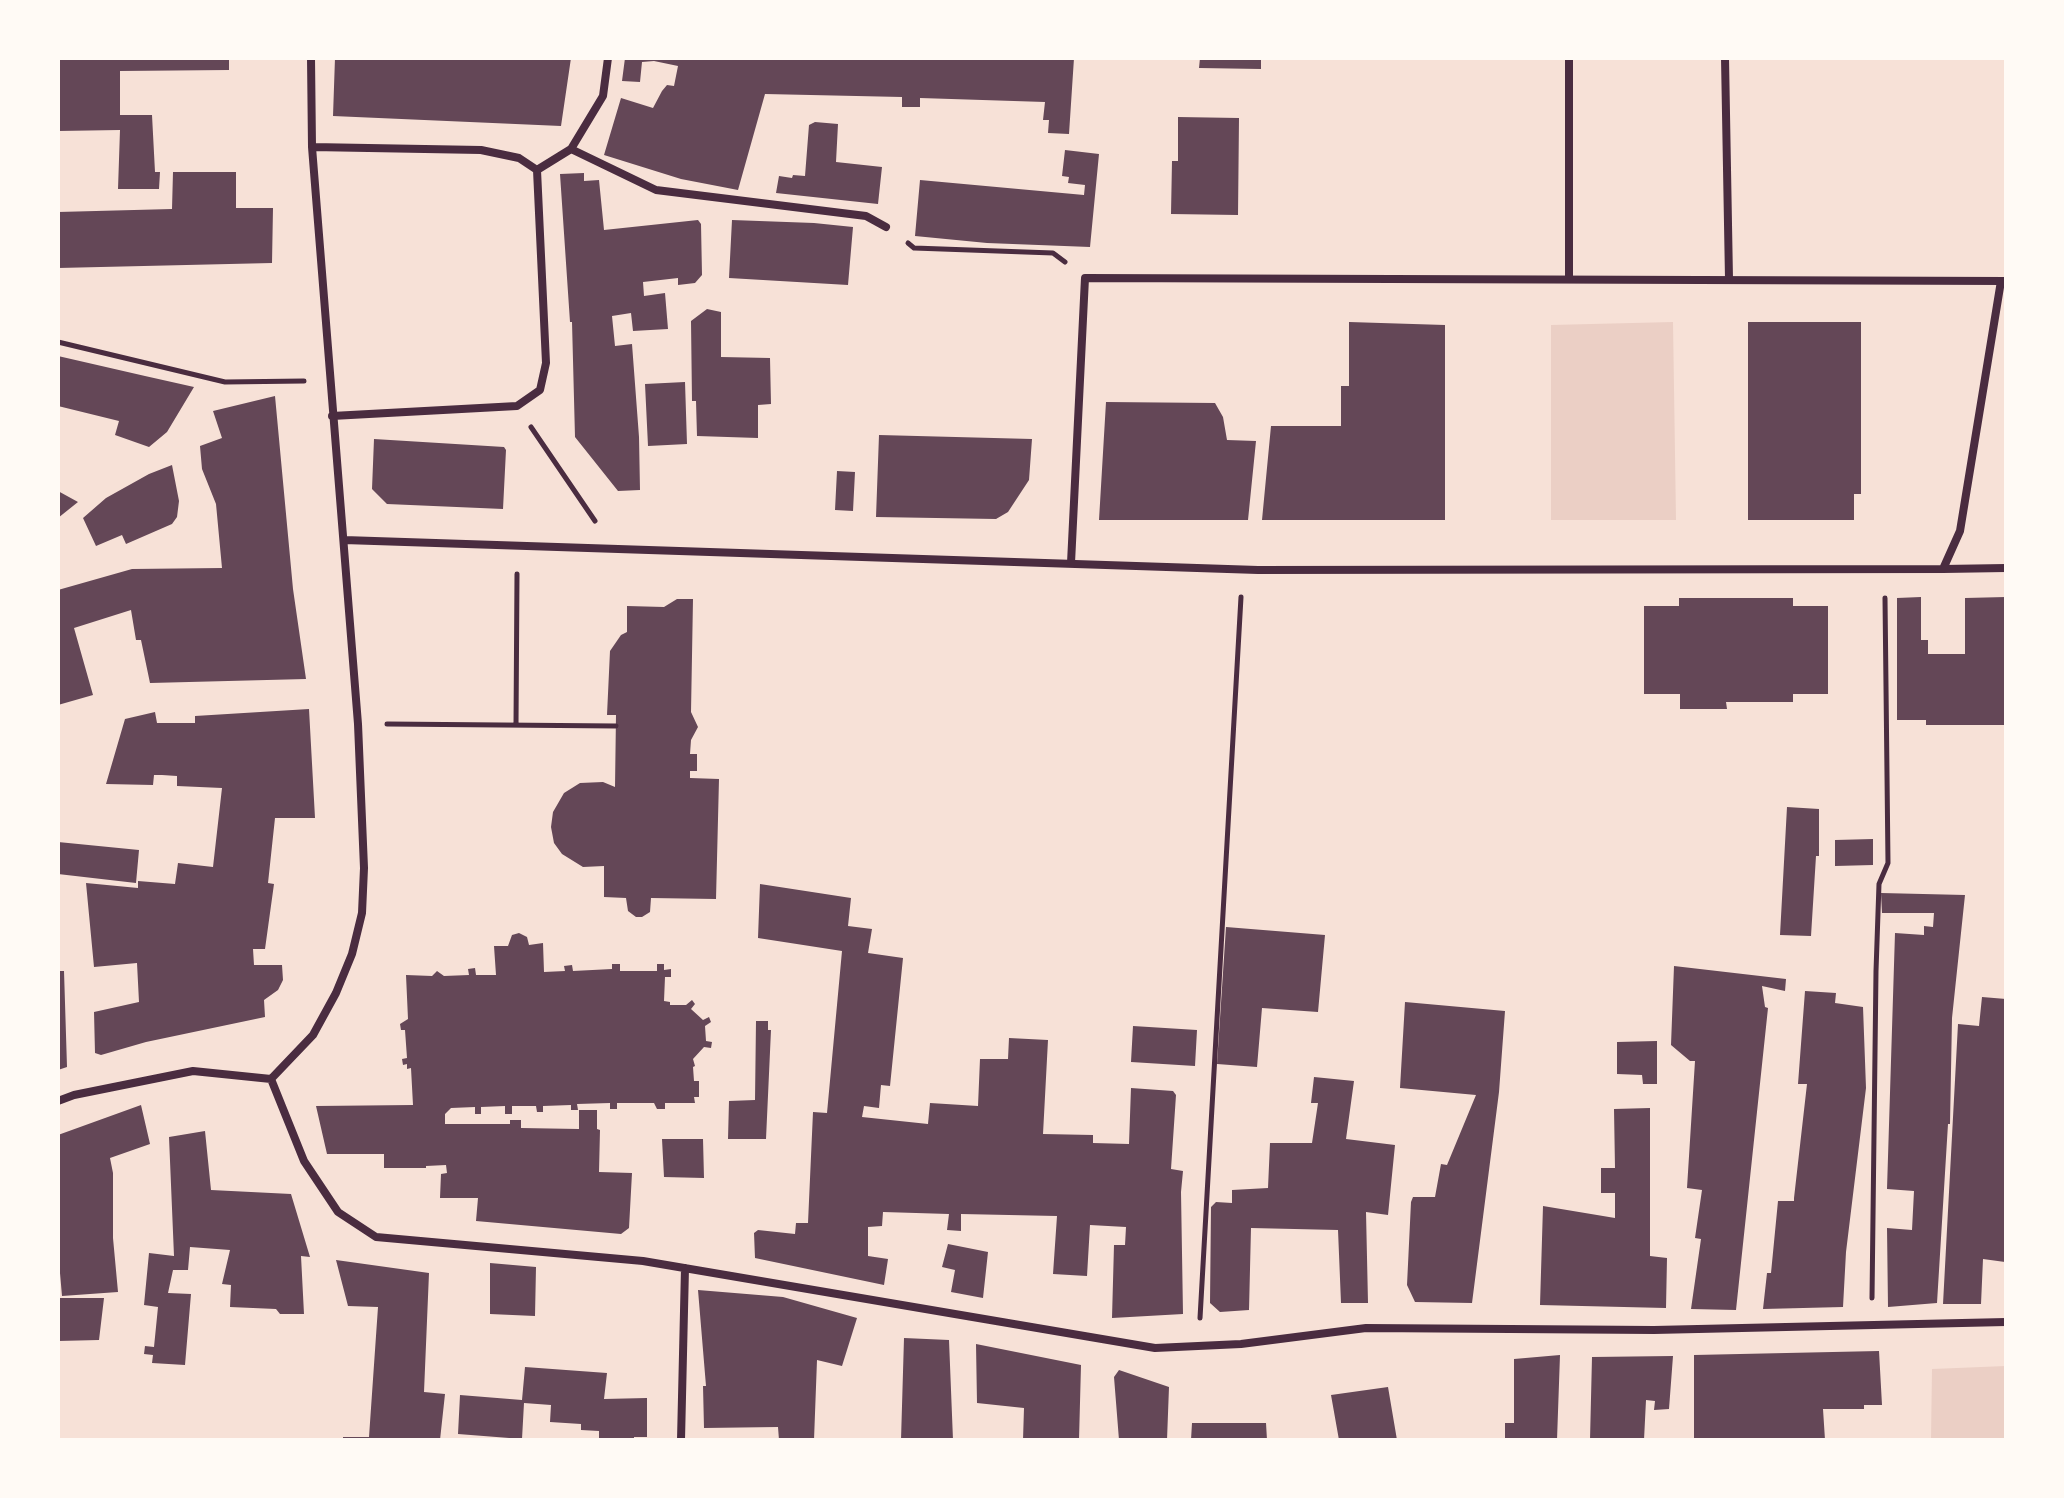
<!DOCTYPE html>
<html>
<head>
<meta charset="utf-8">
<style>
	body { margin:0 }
	#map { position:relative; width:2064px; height:1498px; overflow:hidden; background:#f7e1d7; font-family:Mulish,sans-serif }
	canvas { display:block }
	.frame { position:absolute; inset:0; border:60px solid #fffaf5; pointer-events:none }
</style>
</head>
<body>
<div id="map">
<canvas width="2064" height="1498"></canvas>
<div class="frame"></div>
</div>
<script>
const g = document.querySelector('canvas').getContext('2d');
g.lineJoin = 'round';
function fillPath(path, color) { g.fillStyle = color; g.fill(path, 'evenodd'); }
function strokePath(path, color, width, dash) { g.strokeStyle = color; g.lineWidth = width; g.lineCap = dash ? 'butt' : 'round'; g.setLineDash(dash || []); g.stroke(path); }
const green = new Path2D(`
	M1673,322L1676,520H1551V325Z
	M2006,1366V1440H1931L1932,1369Z`);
const building = new Path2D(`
	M58,58H229V70L120,71V115H152L155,172H160L159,189H118L120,130L58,131Z
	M335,58H571L561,126L333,116Z
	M625,58H1074L1069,134L1048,133L1049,120H1043L1045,102L920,98V107H902V97L765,94L738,190L681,179L604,155L621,98L653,108L662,91L667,85L674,86L678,66L654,61L642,62L640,82L622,81Z
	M1200,58H1261V69L1199,68Z
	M1178,117L1239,118L1238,215L1171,214L1172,161H1178Z
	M815,122L838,124L836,162L882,167L878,204L776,193L779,176L792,178L793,175L805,176L809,125Z
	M1065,150L1099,154L1090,247L987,243L915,236L920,180L1084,195L1085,185L1068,183L1069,177L1062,176Z
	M173,172H236V208H273L272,263L58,268V212L172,209Z
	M584,173V181L599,180L604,230L698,220L701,224L702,275L695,283L678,285V278L643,282L644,296L665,293L668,329L633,331L631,313L612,316L615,346L632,344L639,437L640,490L618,491L575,437L572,322H570L560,174Z
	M732,220L814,223L853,227L848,285L729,278Z
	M707,309L721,312V357L770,358L771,404L758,405V438L697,436L696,401H692L691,321Z
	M1349,322L1445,325V520H1262L1271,426H1341V386H1349Z
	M1748,322H1861V494H1854V520H1748Z
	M58,356L145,376L194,387L167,432L149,447L115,435L119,421L58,406Z
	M685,382L687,444L648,446L645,384Z
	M275,396L293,589L306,679L150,683L141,640H136L131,610L74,628L93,695L58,705V590L132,569L222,568L216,504L202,469L200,446L222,438L213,411Z
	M1106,402L1215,403L1223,417L1227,440L1256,441L1248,520H1099Z
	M879,435L1032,439L1029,480L1008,512L996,519L876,517Z
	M374,439L504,447L506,450L503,509L387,504L372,489Z
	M172,465L179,501L177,517L172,524L126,544L122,535L96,546L83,518L106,498L149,474Z
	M837,471L855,472L853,511L835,510Z
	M58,491L78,502L58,518Z
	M1921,597V640H1928V654H1965V598L2006,597V725H1926V720H1897V598Z
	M1679,598H1793V606H1828V694H1793V702H1726L1727,709H1680V694H1644V606H1679Z
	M677,599H693L691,712L698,727L691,740L690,754H697V771H690V778L719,779L716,899L651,898L650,912L642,917H636L628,911L626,898L604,897V866L583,867L562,854L554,843L551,827L553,812L564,793L580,783L603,782L615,787L616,715H607L610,651L621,635L627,632V606L664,607Z
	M309,709L315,818H275L268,883L274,884L265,949H253L254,965H282L283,980L278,990L264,1000L265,1017L146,1042L101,1055L95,1053L94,1012L139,1002L137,963L94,967L86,883L138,888V881L175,884L178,863L213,867L222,788L177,786V776L162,775H154L153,785L106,784L125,719L155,712L157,723H195V716Z
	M1787,807L1819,809V856H1816L1811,936L1780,935Z
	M1873,839V865L1835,866V840Z
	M58,842L139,850L136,883L58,874Z
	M760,884L851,898L848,926L872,929L868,953L903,958L890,1086L881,1085L879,1108L864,1106L862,1117L928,1124L930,1103L978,1106L980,1059H1008L1009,1038L1048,1040L1043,1134L1093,1135V1143L1129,1144L1131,1088L1173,1091L1176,1095L1171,1169L1183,1171L1181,1192L1183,1314L1112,1318L1114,1245H1125L1126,1227L1090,1225L1087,1276L1053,1274L1057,1216L961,1214V1231L947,1230L949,1214L883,1212L882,1226L868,1227V1256L888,1259L884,1285L755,1258L754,1233L758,1230L795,1234L796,1223H808L813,1112L827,1113L842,951L758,938Z
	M1881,893L1965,895L1952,1018L1950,1124H1948L1937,1303L1888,1307L1887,1228L1912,1230L1914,1191L1887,1189L1895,933L1924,935V926L1933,927L1934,913H1882Z
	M1226,927L1325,935L1318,1012L1262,1008L1257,1067L1217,1064Z
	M519,933L527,937L529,945L543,943L544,972L565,971L564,966L572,965L573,971L612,969V964H620V971H657V964H664V970L671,969V977H665L664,1001L670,1002V1005H686L692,1000L695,1004L691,1009L703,1020L709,1017L711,1022L705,1026L706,1041L712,1042L711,1048L704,1047L693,1059L695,1066L693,1067L694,1081H699V1097H694L695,1103H665V1109H657L654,1103H617V1109H610V1103L577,1104L578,1110H571V1105L543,1106V1112H537L536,1106H512V1114H505V1106L481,1107V1114H475V1107L451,1108L445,1114V1124H510V1120H521V1128L579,1129V1110H597V1129L600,1130L599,1172L632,1173L629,1228L621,1234L476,1221L478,1198H440L441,1174L447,1173L446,1165L426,1166V1168H384V1154H327L316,1106L413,1105L411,1068L407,1069V1064L403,1065L402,1059L407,1058L405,1030H401L400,1024L408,1019L406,975L432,976L437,971L444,976L469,975L468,969L475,968L476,975H496L494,946H508L512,935Z
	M1674,966L1786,979L1785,991L1762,986L1765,1007L1768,1008L1736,1310L1691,1309L1701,1239L1695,1238L1702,1190L1687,1188L1695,1061H1690L1671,1045Z
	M58,971H64L67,1067L58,1070Z
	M1805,991L1836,993L1835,1003L1863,1007L1866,1088L1846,1252L1843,1307L1763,1309L1767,1273H1771L1778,1201H1794V1198L1807,1084H1798Z
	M1982,997L2006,999L2005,1262L1983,1259L1981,1304H1943L1958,1024L1979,1026Z
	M1405,1002L1505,1011L1499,1092L1472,1303L1415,1302L1407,1285L1411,1202L1413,1197H1435L1441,1164L1447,1165L1476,1095L1400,1088Z
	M756,1021H768V1030H771L766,1139H728L729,1101L755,1100Z
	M1133,1026L1197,1030L1195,1066L1131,1062Z
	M1657,1041V1084H1643L1642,1075L1617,1074V1042Z
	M1314,1077L1354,1081L1346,1139L1395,1145L1388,1215L1366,1212L1368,1303H1341L1338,1230L1251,1228L1249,1310L1220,1312L1210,1303L1211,1207L1216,1202L1232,1203V1190L1268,1188L1270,1143H1312L1318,1103H1311Z
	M141,1105L150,1144L110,1158L113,1173V1238L118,1292L62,1296L58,1250V1135Z
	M1650,1108V1256L1667,1258L1666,1308L1540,1305L1543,1206L1615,1218V1193H1601V1168H1615L1614,1109Z
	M205,1131L211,1190L291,1194L310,1257L301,1256L304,1314H280L276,1309L230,1307L231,1285L222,1284L230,1250L190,1247L188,1270H173L168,1293L191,1294L185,1365L152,1363L153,1355L144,1354L145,1346L154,1347L158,1307L144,1305L149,1253L174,1256L169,1137Z
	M662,1139H703L704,1178L664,1177Z
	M948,1244L988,1252L983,1298L951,1292L955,1270L942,1267Z
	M336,1260L429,1273L424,1392L445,1394L440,1440H343V1437H369L378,1307L348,1306Z
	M490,1263L536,1267L535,1316L490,1314Z
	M698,1290L783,1297L857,1318L842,1366L817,1360L814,1440H779L778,1427L704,1428L703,1386H706Z
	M58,1298H104L99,1340L58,1341Z
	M904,1338L949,1340L953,1440H901Z
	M976,1344L1081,1365L1079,1440H1023L1024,1408L977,1403Z
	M1879,1351L1882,1405H1864V1409H1823L1825,1440H1694V1355Z
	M1560,1355L1557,1440H1505V1423H1514V1359Z
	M1673,1356L1669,1409L1654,1410L1655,1401L1646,1400L1644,1440H1590L1592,1357Z
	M525,1367L607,1373L604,1399L647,1398V1437H634V1440H599V1431L581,1430V1424L550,1422L551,1405L524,1403L522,1439L458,1434L460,1395L522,1400Z
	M1119,1370L1169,1387L1167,1440H1119L1114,1377Z
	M1388,1387L1397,1440H1339L1331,1395Z
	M1192,1423H1266L1267,1440H1191Z`);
const path = new Path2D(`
	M908,243L914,248L1053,253L1065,262
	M58,342L225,382L304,381
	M531,427L595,521
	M387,724L616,726
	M516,725L517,574
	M1872,1298L1876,971L1879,884L1888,863L1885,598
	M1200,1318L1241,597`);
const minor = new Path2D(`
	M1725,58L1729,279
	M312,147L481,150L519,158L537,170L546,363L540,390L517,406L332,416
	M571,149L603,96L608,58
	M537,170L571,149L656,190L866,216L886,227
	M1569,279V58
	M344,540L1258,570L1943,569L1960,531L2001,281
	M1071,563L1085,278L2006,281
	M1943,569L2006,568
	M271,1079L304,1161L338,1212L376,1237L643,1261L1155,1348L1241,1344L1366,1328L1654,1330L2006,1322
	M271,1079L313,1035L336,993L352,954L362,913L364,868L358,724L312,147L311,58
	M58,1101L74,1095L193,1071L271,1079
	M681,1440L685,1268`);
fillPath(green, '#ebcfc5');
fillPath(building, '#644757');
strokePath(path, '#4a2c40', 5);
strokePath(minor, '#4a2c40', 8);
</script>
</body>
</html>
